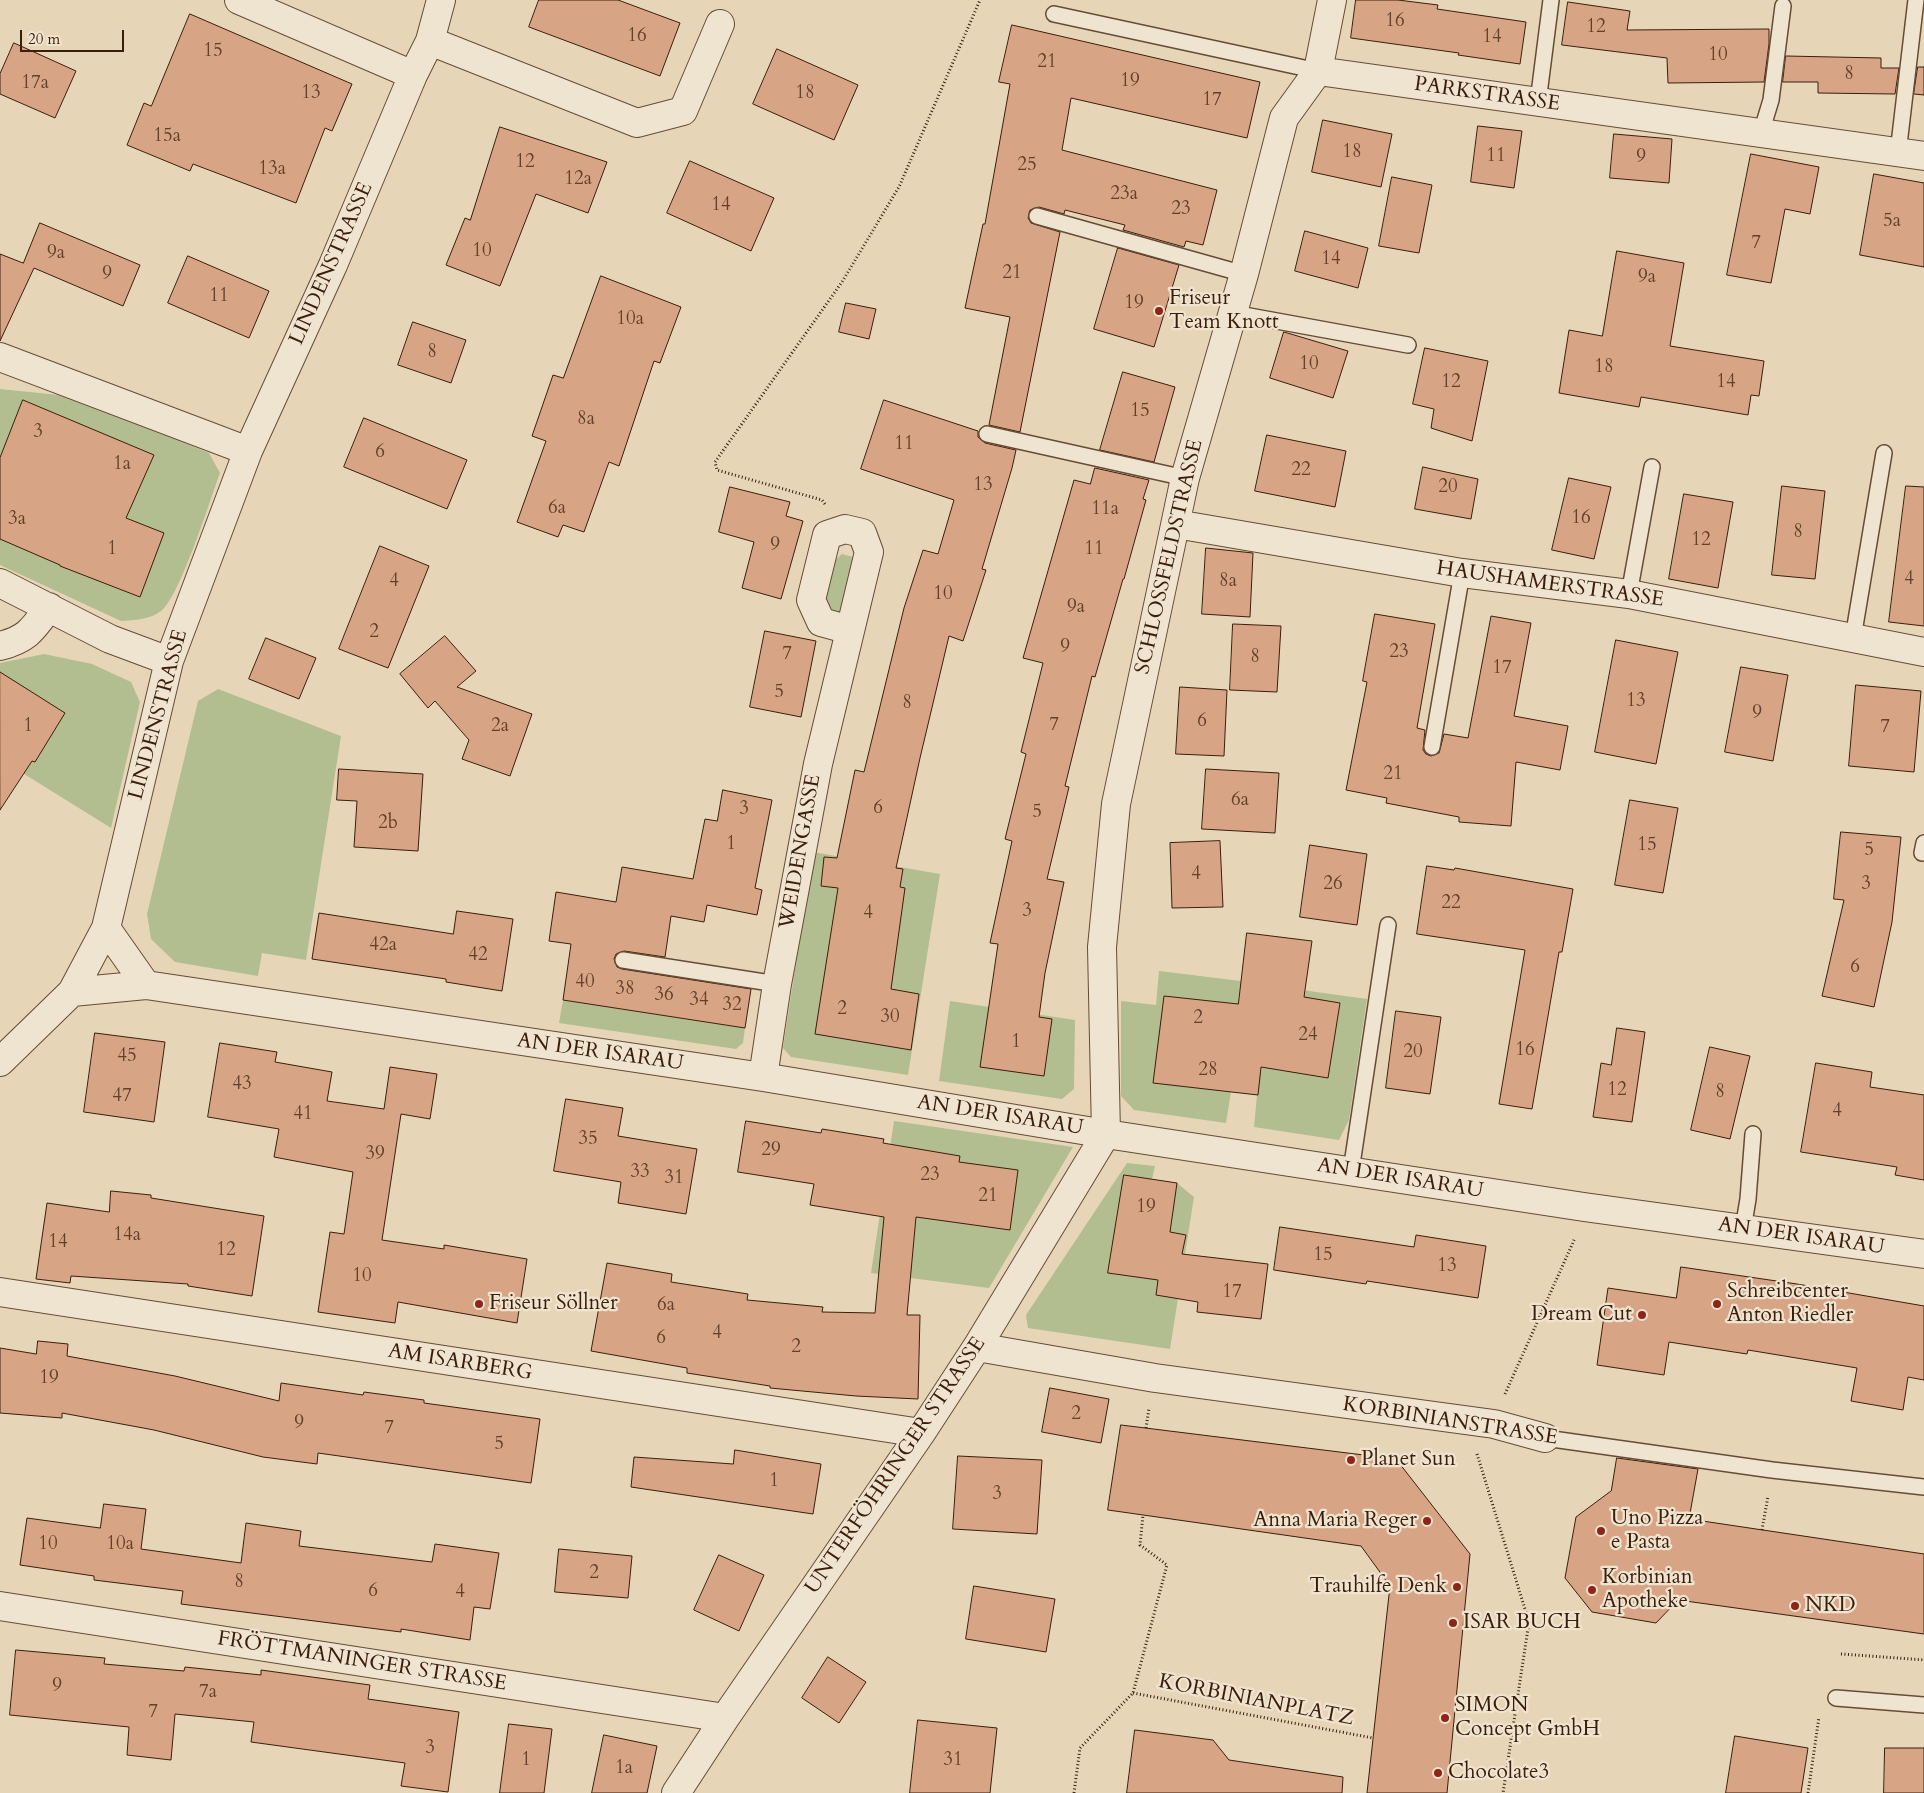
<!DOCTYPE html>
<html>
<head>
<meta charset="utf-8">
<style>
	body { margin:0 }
	#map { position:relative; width:1924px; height:1793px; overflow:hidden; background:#e6d6b7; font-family:Cardo,serif }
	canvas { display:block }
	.scale { position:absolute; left:20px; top:30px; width:104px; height:22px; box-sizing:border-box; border:2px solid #3b1e0a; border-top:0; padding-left:6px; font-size:15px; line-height:18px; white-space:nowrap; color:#3b1e0a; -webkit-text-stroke:4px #efe4d0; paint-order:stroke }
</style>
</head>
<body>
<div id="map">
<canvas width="1924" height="1793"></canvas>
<div class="scale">20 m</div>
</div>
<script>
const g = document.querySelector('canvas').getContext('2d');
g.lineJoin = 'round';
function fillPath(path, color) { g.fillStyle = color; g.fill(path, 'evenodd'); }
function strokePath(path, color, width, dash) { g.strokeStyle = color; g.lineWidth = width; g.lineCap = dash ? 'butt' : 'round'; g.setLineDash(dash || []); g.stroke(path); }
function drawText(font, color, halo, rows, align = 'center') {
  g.font = font + ' Cardo,serif'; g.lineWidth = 4.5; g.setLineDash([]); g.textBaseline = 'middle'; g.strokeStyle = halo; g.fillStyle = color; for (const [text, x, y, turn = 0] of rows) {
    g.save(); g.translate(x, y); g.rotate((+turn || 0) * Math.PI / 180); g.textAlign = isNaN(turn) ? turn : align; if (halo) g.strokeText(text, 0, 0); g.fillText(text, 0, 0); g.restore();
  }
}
const green = new Path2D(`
	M0,389L59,395L90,404L209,453L220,473C210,500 180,597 161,611C149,620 135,620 121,621L0,565Z
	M842,554L853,557L856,562L842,612L836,615L828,612L824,594L833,562Z
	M44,654L92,664L131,682L140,702L111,828L0,759V663Z
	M218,689L341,736L306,960L262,953L258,976L175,962L151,939L147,914L198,701Z
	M813,852L940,874L908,1075L791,1057L783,1048Z
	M1159,971L1241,981L1238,1001L1273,986L1367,999L1349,1120L1339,1140L1254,1127L1257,1095L1231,1092L1226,1123L1134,1110L1121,1096V1001L1156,1005Z
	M563,1000L745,1028L743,1043L736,1049L559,1023Z
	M950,1001L1075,1020L1074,1089L1062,1099L939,1081Z
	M894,1121L1073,1147L989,1288L871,1273Z
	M1127,1163L1155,1166L1152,1179L1177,1183L1194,1197L1170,1349L1028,1328L1026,1315Z`);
const building = new Path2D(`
	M539,0H618L680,23L660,76L529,27Z
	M1356,0H1398L1438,5L1437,9L1526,22L1520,64L1458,55L1459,53L1351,38Z
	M1568,2L1630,11L1627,30L1769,29V44L1764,82L1668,83L1667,58L1562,45Z
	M190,14L352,84L332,131L325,128L296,203L193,164L190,171L127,145L144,103L151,106Z
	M1012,25L1260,82L1247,138L1071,98L1062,150L1217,190L1203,245L1186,241L1184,247L1123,230L1125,225L1065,210L1064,214L1039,207L1030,210L1028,218L1031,223L1060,232L1020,432L989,425L1010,317L965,308L983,224H985L1010,84L999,82Z
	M14,43L76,71L55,118L0,94V74Z
	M777,49L858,85L834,140L753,104Z
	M1786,56L1881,58V68H1899L1895,94L1818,93V82H1783Z
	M1918,67H1924V95L1914,94Z
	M1323,120L1392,134L1381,187L1312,172Z
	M1478,126L1522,131L1514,188L1471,182Z
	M500,127L607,162L588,213L536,194L500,286L446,265L465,218L470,220Z
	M1614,134L1672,139L1669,183L1610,178Z
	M1751,154L1819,167L1810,214L1785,209L1771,283L1727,275Z
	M690,161L774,198L751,251L667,213Z
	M1874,174L1924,183V267L1860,255Z
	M1392,177L1432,185L1419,253L1379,246Z
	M40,223L140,265L123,306L34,268L0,341V254L23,263Z
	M1305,231L1368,248L1358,288L1295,271Z
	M1118,248L1179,265L1154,347L1094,329Z
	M1617,251L1684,263L1670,346L1764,361L1759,396L1751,395L1748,415L1641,397L1639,407L1559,393L1569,330L1602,336Z
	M188,256L269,291L249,338L168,303Z
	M601,276L681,307L660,363L654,361L619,466L609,462L584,532L563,525L558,537L517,522L546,441L532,436L553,375L563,378Z
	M846,303L876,309L869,339L839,332Z
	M413,322L466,340L451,383L398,365Z
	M1284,332L1348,351L1333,398L1270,378Z
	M1425,348L1488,361L1472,441L1431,428L1434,409L1413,404Z
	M1123,372L1175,387L1154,462L1100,450Z
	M23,400L154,455L126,518L164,533L140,597L60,566V565L0,539V458Z
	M884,400L978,431V437L985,443L1016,450L1012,468L982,569L986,570L963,641L949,636L920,758L896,868L903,869L900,887L905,888L891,989L919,994L911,1050L815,1034L838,888L821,886L824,857L837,858L855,770L864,772L904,608L923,550L938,554L954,500L861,469Z
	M364,418L467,460L447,509L344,467Z
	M1267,435L1346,451L1335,507L1255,491Z
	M1423,467L1478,479L1471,519L1415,509Z
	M1095,468L1149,480L1143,499L1146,500L1124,579H1123L1095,677L1092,676L1065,786L1069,787L1047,879L1064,882L1045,973L1039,1017L1052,1019L1044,1076L980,1067L998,944L990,943L1012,841L1005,839L1026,754L1021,752L1043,663L1023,658L1074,480L1090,484Z
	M1569,478L1611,487L1594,559L1552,550Z
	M1782,486L1825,491L1815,579L1772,575Z
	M1906,486L1924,487V626L1889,622Z
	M730,487L790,502L786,516L803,521L781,599L742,588L754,542L719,532Z
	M1684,494L1733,502L1718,588L1669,579Z
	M380,546L429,566L388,668L339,649Z
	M1206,548L1253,553L1250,617L1202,614Z
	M1375,614L1435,624L1417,728L1425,730L1423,750L1426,754L1431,756L1439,753L1444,734L1468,738L1491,616L1531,623L1514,716L1568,726L1560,770L1516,762L1511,826L1459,822V817L1386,803L1387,798L1346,790L1367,682L1363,681Z
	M1233,624L1281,626L1277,692L1230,690Z
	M765,631L816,641L801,717L750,707Z
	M445,636L476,671L457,687L532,714L510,776L462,759L469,740L435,701L428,708L400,674Z
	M266,638L316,658L299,699L249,679Z
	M1616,640L1678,652L1656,764L1595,752Z
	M1741,667L1788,675L1773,761L1725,752Z
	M0,672L65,713L35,762L32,761L0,810Z
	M1856,685L1921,691L1914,772L1849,766Z
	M1180,687L1227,690L1224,756L1176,754Z
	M339,769L423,774L418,851L354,847L357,801L337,800Z
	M1206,769L1279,773L1275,833L1202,829Z
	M723,790L772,800L755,888L762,890L757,915L707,905L704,922L671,916L665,957L624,951L616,954L614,959L617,967L622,969L751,989L745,1028L563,1000L571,944L549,941L556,892L616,902L622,867L693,879L705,819L717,821Z
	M1630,800L1678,808L1663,893L1615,885Z
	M1841,832L1901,837L1892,922L1874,1007L1822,996L1844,900L1834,899Z
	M1220,841L1223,907L1172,908L1170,843Z
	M1310,845L1367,854L1357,925L1300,917Z
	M1427,866L1454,870L1455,868L1573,889L1562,952H1559L1532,1109L1499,1104L1525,950L1417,934Z
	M457,911L513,919L502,991L446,982V979L312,959L319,913L453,934Z
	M1247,933L1312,941L1304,997L1340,1003L1328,1078L1261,1067L1258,1095L1153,1083L1164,996L1238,1004Z
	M1396,1011L1441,1017L1430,1094L1386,1088Z
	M1617,1028L1645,1032L1632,1122L1593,1117L1601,1063L1611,1065Z
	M95,1033L165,1042L154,1122L84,1112Z
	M220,1043L277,1052L275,1062L332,1072L327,1101L384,1109L390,1067L437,1074L430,1119L401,1114L382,1240L444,1249V1245L527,1259L517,1323L398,1302L395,1323L318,1312L330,1232L344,1234L353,1172L274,1157L279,1129L208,1117Z
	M1710,1047L1750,1056L1730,1139L1691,1130Z
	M1816,1063L1872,1072L1870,1087L1924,1095V1180L1895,1175L1897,1167L1801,1152Z
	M566,1099L623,1108L618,1136L697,1149L686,1214L618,1203L621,1182L554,1171Z
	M746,1121L821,1133L822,1129L884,1139L883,1143L960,1156L959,1162L1018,1170L1010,1230L916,1217L907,1315H920L918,1399L856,1396L770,1388V1386L687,1373V1368L591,1351L607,1263L672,1274L671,1282L748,1294L747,1300L823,1307L822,1312L875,1313L884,1217L810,1205L814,1184L738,1172Z
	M1124,1175L1177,1183L1170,1232L1186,1235L1182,1254L1268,1264L1261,1319L1197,1312L1198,1302L1156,1295L1158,1280L1108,1273Z
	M111,1191L151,1195V1198L264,1216L252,1296L188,1286V1284L71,1276L70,1283L36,1279L47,1203L109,1212Z
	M1280,1227L1414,1247L1416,1235L1486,1246L1478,1298L1367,1281L1366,1284L1274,1270Z
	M1681,1267L1797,1284L1924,1306V1380L1908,1377L1903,1410L1851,1401L1857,1368L1748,1350L1747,1354L1669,1342L1664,1375L1597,1365L1608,1288L1676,1298Z
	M38,1341L68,1344L67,1356L175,1376L279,1401L281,1383L363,1395L364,1392L424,1400V1403L540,1419L531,1483L318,1453L317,1464L263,1457L154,1430L62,1413V1418L0,1413V1348L36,1354Z
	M1050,1388L1109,1399L1101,1443L1042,1432Z
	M1121,1425L1396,1459L1470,1554L1447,1793H1367L1390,1586L1361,1546L1108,1510Z
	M735,1450L821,1464L813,1514L631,1487L634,1457L733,1464Z
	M958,1456L1042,1460L1037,1534L953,1529Z
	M1617,1458L1698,1469L1689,1519L1924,1554V1634L1678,1600L1656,1623L1592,1612L1565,1578L1576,1517L1611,1491Z
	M104,1504L146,1509L141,1549L241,1563L246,1523L301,1531L299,1546L432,1562L435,1544L499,1553L490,1609L474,1607L470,1640L401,1629V1632L181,1604L183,1591L94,1580V1576L20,1565L27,1518L100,1528Z
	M559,1549L632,1556L628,1598L555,1592Z
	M719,1555L764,1575L739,1631L694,1610Z
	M974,1586L1055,1599L1046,1652L966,1639Z
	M16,1650L105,1658L104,1664L184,1671L185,1667L261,1675V1670L370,1685L368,1699L459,1712L448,1792L401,1786L405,1763L251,1742L254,1722L175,1714L171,1760L127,1755L129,1727L10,1715Z
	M828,1657L866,1682L839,1723L802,1698Z
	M918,1720L997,1728L990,1793H910Z
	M509,1724L552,1729L544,1793H500Z
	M1135,1730L1213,1740L1229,1760L1343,1777L1342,1793H1127Z
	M604,1735L657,1746L647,1793H592Z
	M1735,1736L1808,1748L1801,1793H1726Z
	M1885,1748H1924V1793H1884Z`);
const path = new Path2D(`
	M825,504L822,500L717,470L715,462L842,282L899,187L980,0
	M1505,1394L1575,1238
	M1146,1428L1149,1408
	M1477,1454L1529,1622L1503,1793
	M1762,1530L1768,1496
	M1841,1654L1924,1660
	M1133,1693L1373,1738
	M1074,1793L1080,1748L1133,1693L1167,1565L1140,1545L1143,1515
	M1808,1793L1819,1717`);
const lane = new Path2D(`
	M1054,14L1318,71
	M1538,102L1551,0
	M1761,133L1771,100L1783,6
	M1898,153L1916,0
	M1037,216L1244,274
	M1233,313L1408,345
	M987,434L1185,478
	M1629,594L1652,467
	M1853,638L1884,453
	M1432,747L1462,573
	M1922,853L1924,843
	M623,960L777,984
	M1351,1171L1388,925
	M1743,1229L1748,1199L1753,1134
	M1545,1438L1772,1470L1924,1487
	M1836,1698L1924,1705`);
const street = new Path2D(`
	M239,0L413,75
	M430,41L637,123L683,111L720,24
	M1318,71L1924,156
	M0,357L248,451
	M1176,524L1462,573L1629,594L1924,652
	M0,583L110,639L169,661
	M0,646C28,639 33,629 49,607
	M106,928L146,985L763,1077L1106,1134L1584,1207L1924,1254
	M72,992L146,985
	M0,1062L72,992L106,928L169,661L248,451L333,265L413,75L430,41L441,0
	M763,1077L777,984L818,764L869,552L862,533L845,529L827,535L811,600L821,622L850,630
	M0,1292L921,1433
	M977,1347L1155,1378L1494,1424L1545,1438
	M0,1606L725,1718
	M676,1793L725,1718L921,1433L977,1347L1106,1134L1102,947L1116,804L1185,478L1244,274L1284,118L1318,71L1332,0`);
const markers = [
	[1159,311,5,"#8f2418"],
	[479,1304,5,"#8f2418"],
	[1717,1304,5,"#8f2418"],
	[1642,1315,5,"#8f2418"],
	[1351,1460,5,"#8f2418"],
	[1427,1521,5,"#8f2418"],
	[1601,1531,5,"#8f2418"],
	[1457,1587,5,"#8f2418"],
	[1592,1590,5,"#8f2418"],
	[1795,1606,5,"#8f2418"],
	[1453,1623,5,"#8f2418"],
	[1445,1718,5,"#8f2418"],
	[1438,1773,5,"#8f2418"]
];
const numberNames = [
	["16",1395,22],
	["12",1596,28],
	["16",637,37],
	["14",1492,38],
	["15",213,52],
	["10",1718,56],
	["21",1047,63],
	["8",1849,75],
	["19",1130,82],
	["17a",35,84],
	["13",311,94],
	["18",805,94],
	["17",1212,101],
	["15a",167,137],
	["18",1352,153],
	["11",1496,157],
	["9",1641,158],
	["12",525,163],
	["25",1027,166],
	["13a",272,170],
	["12a",578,180],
	["23a",1124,195],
	["14",721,206],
	["23",1181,210],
	["5a",1892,222],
	["7",1756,244],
	["10",482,252],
	["9a",56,254],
	["14",1331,260],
	["21",1012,274],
	["9",107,275],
	["9a",1647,278],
	["11",219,297],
	["19",1134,304],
	["10a",630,320],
	["8",432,353],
	["10",1309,365],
	["18",1604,368],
	["12",1451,383],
	["14",1726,383],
	["15",1140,412],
	["8a",586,420],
	["3",38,433],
	["11",904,445],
	["6",380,453],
	["1a",122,465],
	["22",1301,471],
	["13",983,486],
	["20",1448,488],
	["6a",557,509],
	["11a",1105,510],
	["16",1581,519],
	["3a",17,520],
	["8",1798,533],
	["12",1701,541],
	["9",775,546],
	["1",112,550],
	["11",1094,550],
	["4",1909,580],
	["4",394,582],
	["8a",1228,582],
	["10",943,595],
	["9a",1076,608],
	["2",374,633],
	["9",1065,648],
	["23",1399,653],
	["7",787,655],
	["8",1255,658],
	["17",1502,669],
	["5",779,693],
	["13",1636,702],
	["8",907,704],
	["9",1757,714],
	["6",1202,722],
	["7",1054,726],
	["1",28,727],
	["2a",500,727],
	["7",1885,728],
	["21",1393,775],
	["6a",1240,801],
	["6",878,809],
	["3",744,810],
	["5",1037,813],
	["2b",388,824],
	["1",731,845],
	["15",1647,846],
	["5",1869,851],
	["4",1196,875],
	["26",1333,885],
	["3",1866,885],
	["22",1451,904],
	["3",1027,912],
	["4",868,914],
	["42a",383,946],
	["42",478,956],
	["6",1855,968],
	["40",585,983],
	["38",625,990],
	["36",664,996],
	["34",699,1001],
	["32",732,1006],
	["2",842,1010],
	["30",890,1018],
	["2",1198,1019],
	["24",1308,1036],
	["1",1016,1043],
	["16",1525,1051],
	["20",1413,1053],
	["45",127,1057],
	["28",1208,1071],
	["43",242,1085],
	["12",1617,1091],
	["8",1720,1093],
	["47",122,1097],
	["4",1837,1112],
	["41",303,1115],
	["35",588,1140],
	["29",771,1151],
	["39",375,1155],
	["33",640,1173],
	["23",930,1176],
	["31",674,1179],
	["21",988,1197],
	["19",1146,1208],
	["14a",127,1236],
	["14",58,1243],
	["12",226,1251],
	["15",1323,1256],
	["13",1447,1267],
	["10",362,1277],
	["17",1232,1293],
	["6a",666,1306],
	["4",717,1334],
	["6",661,1339],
	["2",796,1348],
	["19",49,1379],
	["2",1076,1415],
	["9",299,1424],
	["7",389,1429],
	["5",499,1445],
	["1",774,1482],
	["3",997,1495],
	["10",48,1545],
	["10a",120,1545],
	["2",594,1574],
	["8",239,1583],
	["6",373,1592],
	["4",460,1593],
	["9",57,1687],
	["7a",208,1693],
	["7",153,1713],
	["3",430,1749],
	["1",526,1761],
	["31",953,1761],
	["1a",624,1769]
];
const streetNames = [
	["PARKSTRASSE",1487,95,8],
	["LINDENSTRASSE",332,264,-66],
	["SCHLOSSFELDSTRASSE",1170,557,-77],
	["HAUSHAMERSTRASSE",1550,585,8],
	["LINDENSTRASSE",159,715,-75],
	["WEIDENGASSE",801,852,-80],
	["AN DER ISARAU",600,1053,8],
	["AN DER ISARAU",1000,1116,9],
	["AN DER ISARAU",1400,1179,9],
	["AN DER ISARAU",1801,1237,8],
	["AM ISARBERG",460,1363,9],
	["KORBINIANSTRASSE",1450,1422,9],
	["UNTERFÖHRINGER STRASSE",896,1466,-56],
	["FRÖTTMANINGER STRASSE",362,1662,9],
	["KORBINIANPLATZ",1256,1701,11]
];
const poiNames = [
	["Friseur",1169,299],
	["Team Knott",1169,323],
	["Schreibcenter",1727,1292],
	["Anton Riedler",1727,1316],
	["Friseur Söllner",489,1304],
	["Dream Cut",1632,1315,"right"],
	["Planet Sun",1361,1460],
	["Uno Pizza",1611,1519],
	["e Pasta",1611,1543],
	["Anna Maria Reger",1417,1521,"right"],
	["Korbinian",1602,1578],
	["Apotheke",1602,1602],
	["Trauhilfe Denk",1447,1587,"right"],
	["NKD",1805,1606],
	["ISAR BUCH",1463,1623],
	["SIMON",1455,1706],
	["Concept GmbH",1455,1730],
	["Chocolate3",1448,1773]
];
fillPath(green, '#b3be90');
fillPath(building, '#d8a486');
strokePath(building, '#3b1e0a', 1);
strokePath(lane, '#664c35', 18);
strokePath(street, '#664c35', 30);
strokePath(path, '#3b1e0a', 3, [1, 2.5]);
strokePath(lane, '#efe4d0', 15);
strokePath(street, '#efe4d0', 28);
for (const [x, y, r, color] of markers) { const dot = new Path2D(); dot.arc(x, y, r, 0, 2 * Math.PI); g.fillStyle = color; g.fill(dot); strokePath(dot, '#efe4d0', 2); }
drawText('19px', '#624029', null, numberNames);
drawText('21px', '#3b1e0a', '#efe4d0', streetNames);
drawText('21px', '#3b1e0a', '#efe4d0', poiNames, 'left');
</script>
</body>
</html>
